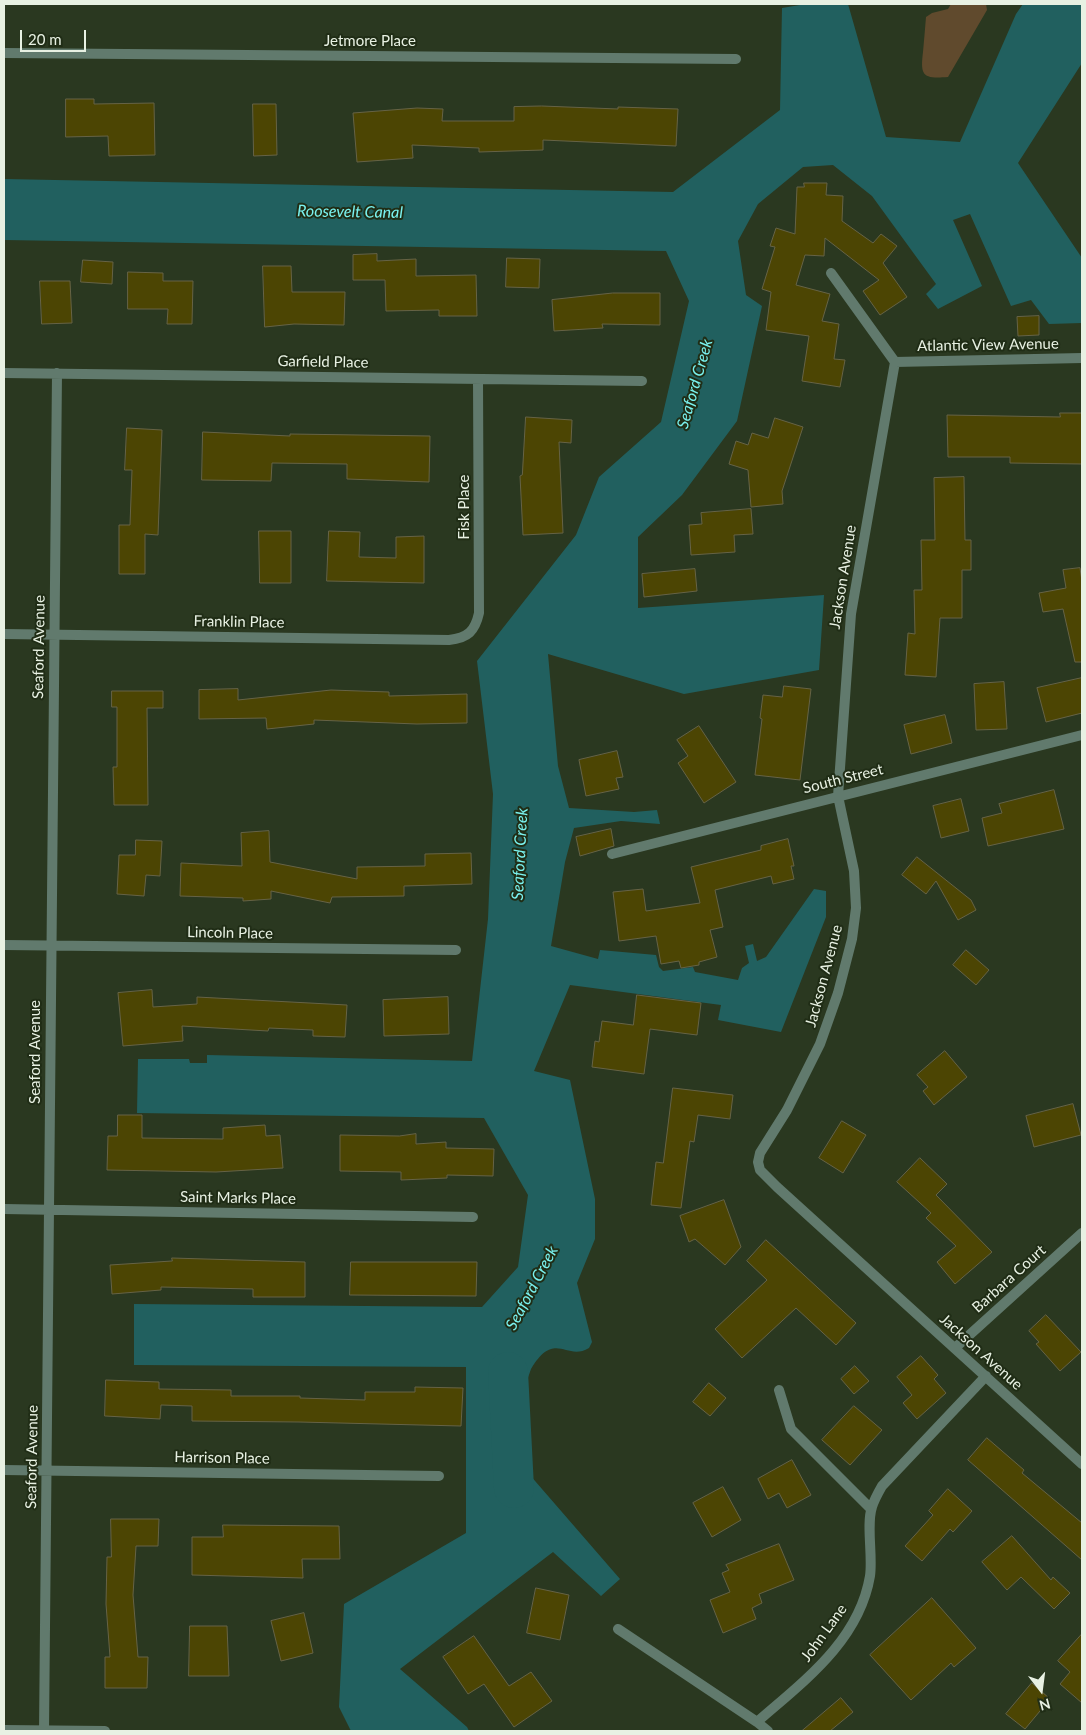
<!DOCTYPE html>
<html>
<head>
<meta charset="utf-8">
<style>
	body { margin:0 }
	#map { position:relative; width:1086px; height:1735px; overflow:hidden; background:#2a3820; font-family:Lato,sans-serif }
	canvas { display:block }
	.frame { position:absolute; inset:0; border:5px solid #e8f1e3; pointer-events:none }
	.north { position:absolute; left:1016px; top:1665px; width:50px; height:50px; -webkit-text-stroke:4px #202d16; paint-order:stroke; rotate:165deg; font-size:14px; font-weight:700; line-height:20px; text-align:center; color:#e8f1e3 }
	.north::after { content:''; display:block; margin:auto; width:18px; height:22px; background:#e8f1e3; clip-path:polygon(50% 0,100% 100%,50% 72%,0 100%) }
	.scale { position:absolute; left:20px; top:30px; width:66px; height:22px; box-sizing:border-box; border:2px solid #e8f1e3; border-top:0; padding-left:6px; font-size:15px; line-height:18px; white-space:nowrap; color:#e8f1e3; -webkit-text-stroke:4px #202d16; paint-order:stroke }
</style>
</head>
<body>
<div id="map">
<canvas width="1086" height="1735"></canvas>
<div class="frame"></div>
<div class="north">N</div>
<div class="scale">20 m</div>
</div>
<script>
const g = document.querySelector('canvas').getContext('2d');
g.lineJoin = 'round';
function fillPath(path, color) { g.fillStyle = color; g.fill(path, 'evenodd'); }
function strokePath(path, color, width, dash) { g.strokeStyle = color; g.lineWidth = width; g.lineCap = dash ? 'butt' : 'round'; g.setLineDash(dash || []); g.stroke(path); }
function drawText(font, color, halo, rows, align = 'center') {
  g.font = font + ' Lato,sans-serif'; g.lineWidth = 4; g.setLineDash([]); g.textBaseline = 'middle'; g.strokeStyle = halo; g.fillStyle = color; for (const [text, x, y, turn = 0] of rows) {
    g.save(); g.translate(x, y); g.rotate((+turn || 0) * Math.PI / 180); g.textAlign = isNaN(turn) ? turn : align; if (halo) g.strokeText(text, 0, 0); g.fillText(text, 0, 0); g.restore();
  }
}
const green = new Path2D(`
	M951,4H986L987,10L948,77C923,79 920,76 923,52C924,41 925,29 926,17L932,13L948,9Z`);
const water = new Path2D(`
	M806,4H848L886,137L960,142L1016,14L1023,4H1082V63L1018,163L1082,258V323L1049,324L1031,300L1011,306L970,214L953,220L982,286L938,309L926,294L936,284L872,196L833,165L803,167L758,204L738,241L746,295L762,306L737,421L682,495L638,537V608L824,595L819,670L684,694L548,654L558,766L569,808L634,812L657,810L660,824L621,821L574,828L565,862L551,946L598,959L600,950L656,955L659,967L663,971L693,967L695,972L738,980L742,968L749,963L745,946L753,944L757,961L766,957L814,889L826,891V917L781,1032L718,1020L721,1005L570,985L534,1071L570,1080L595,1199V1239L577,1283L592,1342L589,1348C566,1362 555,1329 531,1369L510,1430L529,1474L620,1579L601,1596L553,1552L400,1669L467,1727L469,1731H351L339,1707L344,1604L466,1533V1367L134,1365V1304L482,1307L518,1267L528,1195L484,1118L137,1113L138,1059H189L190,1063H207V1055L472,1061L488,919L493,794L477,661L576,535L599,477L661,422L689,301L666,251L4,240V179L673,192L780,110L782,8Z`);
const river = new Path2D(`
	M508,1372L514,1488`);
const building = new Path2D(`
	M66,99H94V104L154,103L155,155L109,156L108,136L66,137Z
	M253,104H276L277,155L254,156Z
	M542,106L618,109V107L678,109L676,146L543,140V150L479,152V148L412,145L413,158L357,162L353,113L417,108L443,109L442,121H514V107Z
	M804,183H827L826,195L843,196L842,221L873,243L881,234L897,246L883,263L907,297L880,315L863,291L879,280L825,238L824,256L805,255L796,285L830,294L822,321L839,324L834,359L845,360L840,387L802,381L809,336L766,330L771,292L762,289L775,247L770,246L776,228L795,234L797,187H804Z
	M377,254V261L416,259V276L476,275L477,316H439V310L386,311L385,280H353V255Z
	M507,258L540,259L539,288L506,287Z
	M83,260L113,262L112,284L81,282Z
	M263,266H291L292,292H345L344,325L294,324L265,327Z
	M128,272L163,273V281H193L192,324H167L168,309H128Z
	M40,281H70L72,323L42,324Z
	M613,293H660V325L602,324L603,328L554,331L552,300Z
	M1039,316V335L1018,336L1017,317Z
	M1060,413H1082V464L1010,463V457H948L947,415L1060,417Z
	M526,417L572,420L571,443L559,442L563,533L523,535L520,476L522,475Z
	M775,418L803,427L782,491L783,504L751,507L748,470L729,464L736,441L748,445L752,433L768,438Z
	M127,428L162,430L158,535L145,534V574H119V525H130L132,470H125Z
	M203,432L290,436V434L430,436L429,482L347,479V464L272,463L271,481L202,480Z
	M964,477L965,540H971V570H962V618H940L936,677L905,675L908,633L915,634L914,590H922L921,540H935L934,478Z
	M751,509L753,534L734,535L735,552L691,555L689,525L702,524L701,513Z
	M259,531H291V583H260Z
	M329,531L360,532L359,557L396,558V537L424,536V583L327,581Z
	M1080,568L1082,581V662H1075L1063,609L1043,612L1039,593L1066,588L1063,570Z
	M695,569L697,591L644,597L642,574Z
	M1082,678V713L1046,722L1037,688Z
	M1004,682L1007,729L976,730L974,684Z
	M784,686L811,689L800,780L755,775L762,719L760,718L763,695L782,697Z
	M238,689V700L331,690L389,692V696L467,694V723L417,724L314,720V724L267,729L266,718L199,719V690Z
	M112,691H163V708H147L148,805H114L113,767H117V707H112Z
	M945,715L952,743L911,754L904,725Z
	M699,726L736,782L704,803L678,763L688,756L677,740Z
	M617,751L623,777L616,778L619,789L586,796L579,760Z
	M1054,790L1064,829L988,846L982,818L1002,813L999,804Z
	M961,799L969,831L941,838L933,806Z
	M611,829L614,846L580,856L576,837Z
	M269,831L270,862L357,879V867L425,866V854L471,853L472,884L404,886V896L332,897L330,903L271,891V899L243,901V898L180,896L181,863L242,866L241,833Z
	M788,839L794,866H791L794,879L773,884L771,876L715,890L723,927L710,930L717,957L699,962V965L681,968L679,961L661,964L656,936L619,941L613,892L643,889L646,911L700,903L691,867L761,850V846Z
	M136,840L162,841L160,876L146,875L144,896L117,894L119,855H135Z
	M917,857L971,900L976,910L958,920L936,881L926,894L902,875Z
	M966,950L989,970L976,985L953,965Z
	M152,990L153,1007L197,1004V997L347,1005L345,1037L313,1036V1030L269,1028L268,1031L182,1026L183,1041L123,1046L118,993Z
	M637,995L701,1003L697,1035L650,1029L644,1074L592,1067L595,1041L599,1042L602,1021L633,1025Z
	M448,997L449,1034L384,1036L383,1000Z
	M945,1051L967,1077L934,1105L923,1091L928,1087L917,1075Z
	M673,1088L733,1095L730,1119L698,1115L694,1142L690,1141L681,1208L651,1205L656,1162L663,1163Z
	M1073,1104L1081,1135L1034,1147L1026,1116Z
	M118,1115H142V1138L223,1139V1128L265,1125L266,1136L280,1135L283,1168L216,1172L107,1170L108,1136H117Z
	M842,1121L866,1135L843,1173L819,1158Z
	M416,1134V1144L446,1142V1148L494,1149L493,1176L447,1175V1178L401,1180V1172L340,1171V1135L399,1136Z
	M920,1158L947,1184L936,1195L992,1252L955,1284L937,1262L956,1246L926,1218L931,1213L897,1182Z
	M724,1200L741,1247L725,1265L695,1239L689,1242L680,1216Z
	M766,1240L856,1323L836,1345L796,1308L742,1358L715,1329L767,1280L747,1261Z
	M172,1258L305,1262V1297H253V1289L161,1287V1290L112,1294L110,1265L172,1261Z
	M351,1262H477L476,1296L350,1295Z
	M1046,1315L1081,1352L1060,1371L1036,1344L1039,1342L1029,1331Z
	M921,1356L938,1375L934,1379L946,1393L917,1419L903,1403L912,1395L897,1377Z
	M855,1366L869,1381L854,1394L841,1379Z
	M106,1380L159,1382V1389L231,1390V1396H300V1398L365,1400V1392H415V1387L463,1388L461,1426L299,1422L192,1421V1406L161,1405L160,1419L105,1416Z
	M709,1383L726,1398L710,1416L693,1402Z
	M854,1406L882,1430L850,1465L822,1440Z
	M987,1438L1024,1470L1022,1473L1082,1523V1560L968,1460Z
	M792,1460L811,1495L787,1508L779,1493L768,1499L758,1479Z
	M723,1487L741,1520L712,1537L693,1503Z
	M948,1489L972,1511L953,1532L950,1529L922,1561L905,1546L933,1515L929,1511Z
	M111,1519H159L158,1546H136L133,1595L138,1657H148L147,1688H105V1657H110L106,1604L107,1557H111Z
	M223,1525L339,1526L340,1559H302L303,1578L192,1575V1537H223Z
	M1012,1536L1051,1580L1053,1577L1070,1593L1054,1609L1021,1577L1007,1590L982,1562Z
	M779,1544L794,1580L759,1594L762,1603L752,1608L756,1619L723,1633L710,1600L730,1592L722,1573L729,1570L726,1565Z
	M536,1588L569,1595L560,1640L527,1633Z
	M932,1598L976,1648L954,1667L951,1663L911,1700L870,1655Z
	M304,1613L313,1653L281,1661L271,1621Z
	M190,1626H227L229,1676H189Z
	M1082,1634V1703L1060,1684L1070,1672L1058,1661Z
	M474,1636L509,1686L531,1672L552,1701L514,1727L484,1684L468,1694L443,1657Z
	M1032,1683L1050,1699L1025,1729L1006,1714Z
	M841,1698L853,1712L830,1731H802Z`);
const street = new Path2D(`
	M4,53L736,59
	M831,273L895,362L851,614L838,796L854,871L856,908L852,939L838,993L820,1044L787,1110L760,1153L758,1162L760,1170L777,1187L1082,1464
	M895,362L1082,358
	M4,373L642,381
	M4,634L449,640C468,638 475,631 479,613L478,379
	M612,854L1082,735
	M4,945L456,950
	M4,1209L473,1217
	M955,1348L1082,1233
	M779,1390L791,1429L871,1509
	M4,1470L439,1476
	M618,1629L757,1722L768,1731
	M757,1722C804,1681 859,1641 870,1576C873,1556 866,1524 872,1507C874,1500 878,1493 882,1486L986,1376
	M4,1730L105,1731
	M44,1731L57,373`);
const streetNames = [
	["Jetmore Place",370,41],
	["Atlantic View Avenue",988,345,-1],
	["Garfield Place",323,362,1],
	["Fisk Place",464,507,-90],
	["Jackson Avenue",843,577,-81],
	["Franklin Place",239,622,1],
	["Seaford Avenue",39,647,-89],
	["South Street",843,779,-14],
	["Lincoln Place",230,933,1],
	["Jackson Avenue",824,976,-75],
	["Seaford Avenue",35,1052,-90],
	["Saint Marks Place",238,1198,1],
	["Barbara Court",1009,1279,-42],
	["Jackson Avenue",981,1352,42],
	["Seaford Avenue",32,1457,-89],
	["Harrison Place",222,1458,1],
	["John Lane",824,1633,-54]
];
const waterNames = [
	["Roosevelt Canal",350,212,1],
	["Seaford Creek",695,384,-74],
	["Seaford Creek",520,854,-87],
	["Seaford Creek",532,1288,-62]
];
fillPath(green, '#604a2d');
fillPath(water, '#21605f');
strokePath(river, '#21605f', 40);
fillPath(building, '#4c4503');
strokePath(building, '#666346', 1);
strokePath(street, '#617a6d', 10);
drawText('15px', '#e8f1e3', '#202d16', streetNames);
drawText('italic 16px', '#7af3f0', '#202d16', waterNames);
</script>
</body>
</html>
